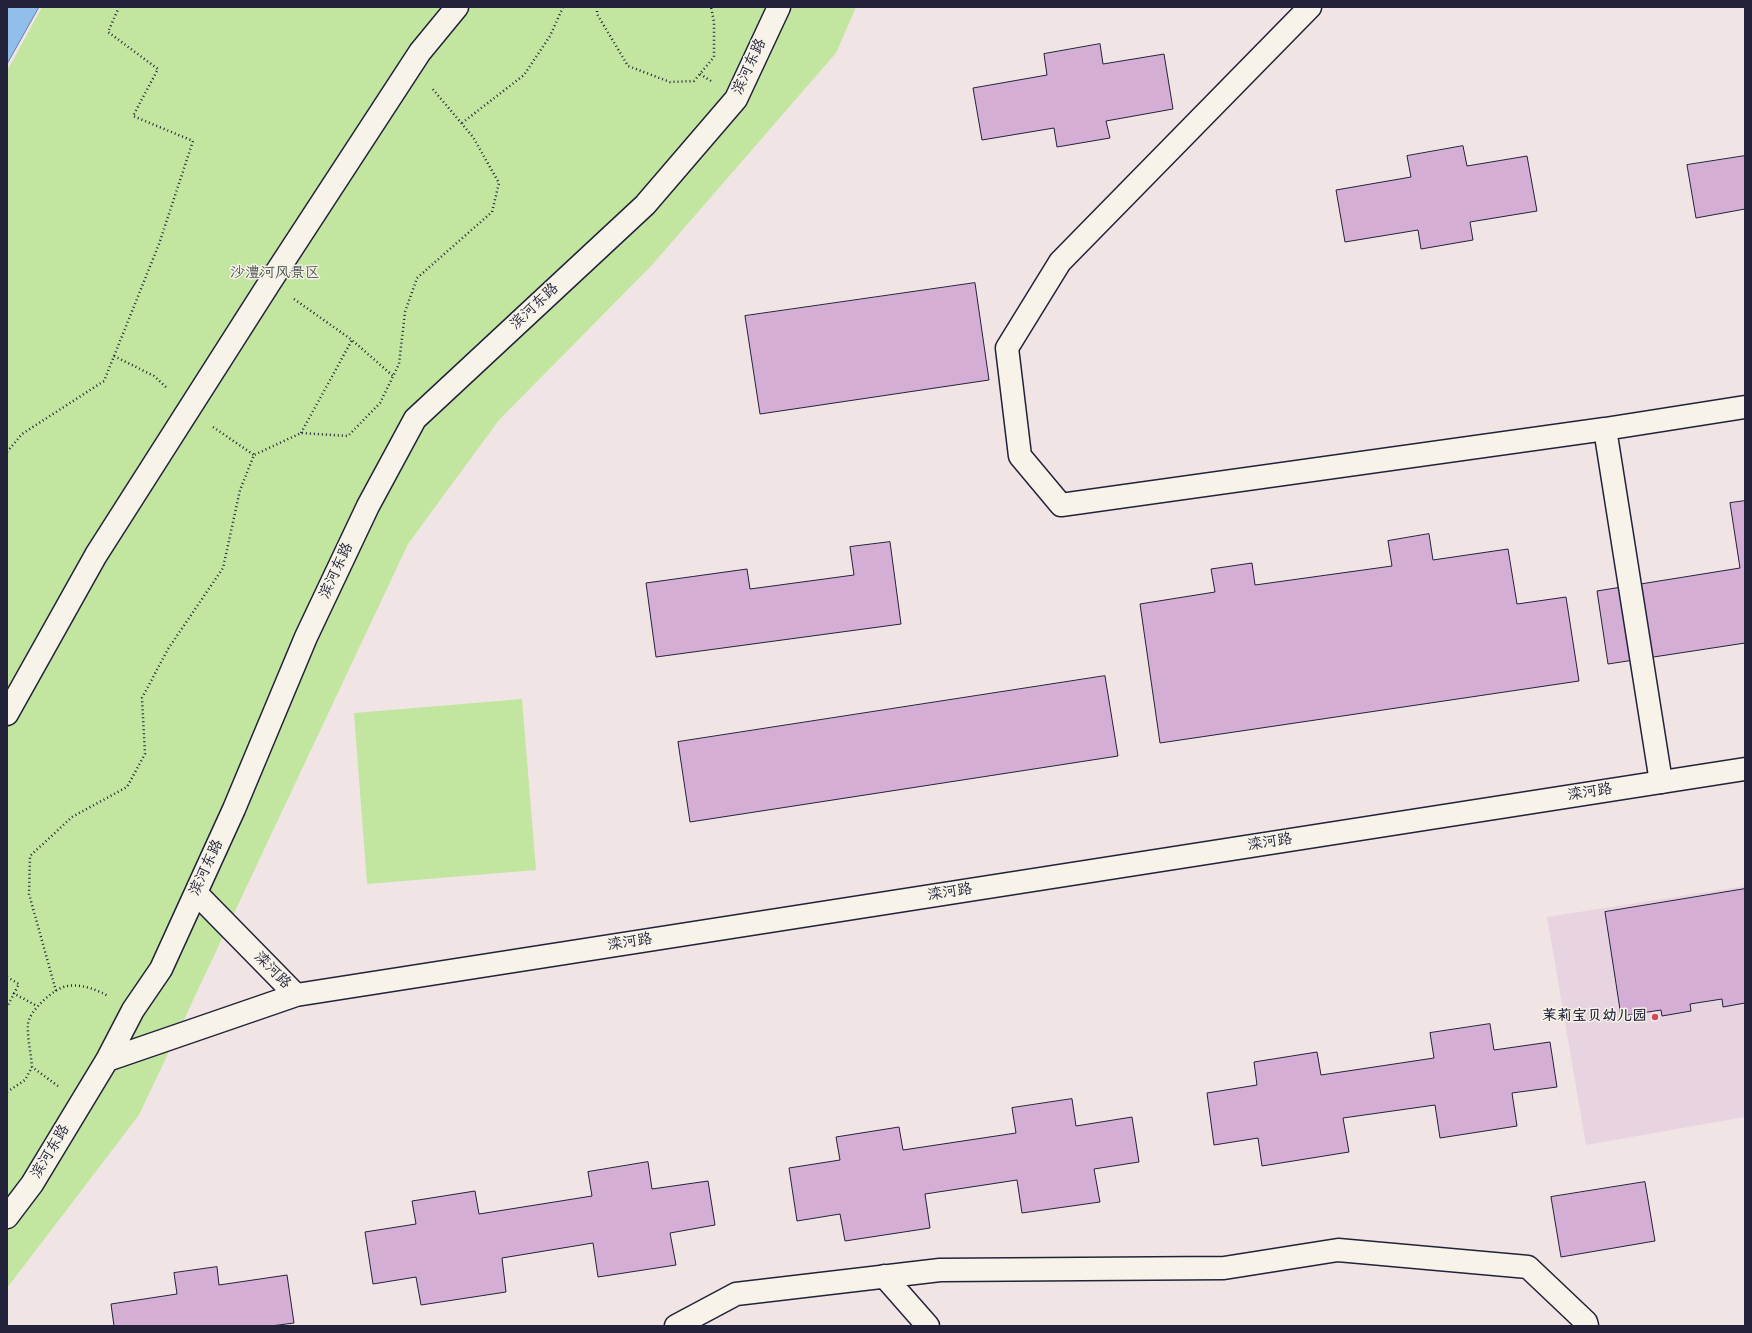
<!DOCTYPE html>
<html>
<head>
<meta charset="utf-8">
<style>
	body { margin:0 }
	#map { position:relative; width:1752px; height:1333px; overflow:hidden; background:#f0e5e4; font-family:Mynerve,sans-serif }
	canvas { display:block }
	.frame { position:absolute; inset:0; border:8px solid #22223b; pointer-events:none }
</style>
</head>
<body>
<div id="map">
<canvas width="1752" height="1333"></canvas>
<div class="frame"></div>
</div>
<script>
const g = document.querySelector('canvas').getContext('2d');
g.lineJoin = 'round';
function fillPath(path, color) { g.fillStyle = color; g.fill(path, 'evenodd'); }
function strokePath(path, color, width, dash) { g.strokeStyle = color; g.lineWidth = width; g.lineCap = dash ? 'butt' : 'round'; g.setLineDash(dash || []); g.stroke(path); }
function drawText(font, color, halo, rows, align = 'center') {
  g.font = font + ' Mynerve,"LXGW WenKai TC",sans-serif'; g.lineWidth = 3; g.setLineDash([]); g.textBaseline = 'middle'; g.strokeStyle = halo; g.fillStyle = color; for (const [text, x, y, turn = 0] of rows) {
    g.save(); g.translate(x, y); g.rotate((+turn || 0) * Math.PI / 180); g.textAlign = isNaN(turn) ? turn : align; if (halo) g.strokeText(text, 0, 0); g.fillText(text, 0, 0); g.restore();
  }
}
const built = new Path2D(`
	M1745,886V1117L1586,1145L1547,917Z`);
const green = new Path2D(`
	M42,7H856L836,53L652,265L499,420L408,544L139,1115L7,1288V71Z
	M522,699L536,870L367,884L354,713Z`);
const water = new Path2D(`
	M7,7H39L7,64Z`);
const building = new Path2D(`
	M1100,44L1103,64L1164,54L1173,109L1106,121L1110,138L1057,147L1054,128L982,140L973,88L1047,75L1044,54Z
	M1463,146L1467,166L1527,156L1537,211L1470,222L1473,240L1421,249L1418,230L1345,242L1336,190L1411,177L1407,156Z
	M1745,156V209L1696,218L1687,165Z
	M975,283L989,380L760,414L745,316Z
	M1745,501V643L1608,664L1597,591L1740,568L1730,503Z
	M1429,534L1433,560L1508,549L1517,604L1566,597L1579,681L1160,743L1140,604L1215,592L1211,569L1252,563L1255,585L1392,566L1388,541Z
	M890,542L901,624L656,657L646,583L747,569L750,589L854,575L850,547Z
	M1105,676L1118,756L690,822L678,742Z
	M1745,889V1003L1723,1007L1722,999L1690,1004L1691,1011L1662,1016L1661,1010L1621,1016L1605,912Z
	M1490,1024L1494,1050L1550,1042L1557,1087L1512,1093L1517,1126L1440,1138L1435,1105L1343,1118L1349,1152L1262,1166L1258,1138L1214,1145L1207,1093L1257,1085L1254,1062L1317,1052L1321,1075L1434,1058L1430,1033Z
	M1072,1099L1076,1126L1132,1117L1139,1162L1094,1169L1100,1202L1022,1213L1017,1180L925,1194L930,1228L845,1241L840,1214L797,1221L789,1168L840,1160L836,1137L899,1127L903,1150L1016,1133L1012,1108Z
	M648,1162L652,1189L708,1181L715,1225L670,1233L676,1265L598,1277L593,1243L502,1258L506,1292L421,1305L416,1277L373,1284L365,1232L416,1224L412,1201L475,1191L479,1214L592,1196L588,1172Z
	M1645,1182L1655,1241L1561,1257L1551,1197Z
	M217,1267L219,1285L287,1275L294,1323L271,1326H114L111,1304L177,1294L174,1273Z`);
const path = new Path2D(`
	M597,7V14L628,66L670,82L694,81L714,57V22L711,7
	M700,74L711,81
	M462,123L524,75L550,36L563,7
	M294,299L352,340L393,376
	M114,356L154,376L168,389
	M213,427L254,455
	M301,433L352,340
	M7,452L22,434L104,381L159,244L193,141L133,116L158,69L108,32L119,7
	M7,977L19,984L7,1007
	M56,991L29,894L30,856L72,817L127,787L145,754L142,698L168,649L223,568L240,490L254,455L301,433L348,436L380,403L399,364L405,312L417,278L492,212L499,183L473,137L431,87
	M13,993L37,1006
	M58,1086L32,1067C31,1053 27,1037 28,1024C29,1011 54,988 67,986C81,984 96,989 108,996
	M7,1092L25,1080L32,1067`);
const minor = new Path2D(`
	M1310,7L1060,262L1007,348L1020,456L1061,505L1605,429
	M7,714L96,555L270,282L420,52L457,7
	M1661,782L1605,429L1745,407
	M884,1276L928,1326
	M676,1326L736,1294L940,1270L1224,1268L1338,1250L1528,1267L1586,1322L1587,1326`);
const tertiary = new Path2D(`
	M196,893L296,995L1745,769
	M107,1060L296,995
	M7,1217L32,1184L107,1060L133,1010L161,969L234,809L306,637L368,506L415,419L645,205L736,99L779,7`);
const markers = [
	[1655,1017,4,"#d1495b"]
];
const streetNames = [
	["滨河东路",750,67,-65],
	["滨河东路",535,307,-43],
	["滨河东路",337,571,-65],
	["滦河路",1590,793,-9],
	["滦河路",1270,843,-9],
	["滨河东路",207,868,-65],
	["滦河路",950,893,-9],
	["滦河路",630,943,-9],
	["滦河路",272,971,45],
	["滨河东路",51,1152,-59]
];
const parkNames = [
	["沙澧河风景区",275,274]
];
const poiNames = [
	["茉莉宝贝幼儿园",1647,1017]
];
fillPath(built, '#e8d4e0');
fillPath(green, '#c2e69f');
fillPath(water, '#92beeb');
strokePath(water, '#6580a5', 1);
fillPath(building, '#d5aed5');
strokePath(building, '#22223b', 1);
strokePath(minor, '#22223b', 25);
strokePath(tertiary, '#22223b', 25);
strokePath(path, '#22223b', 2.5, [1, 3]);
strokePath(minor, '#f7f3e8', 22);
strokePath(tertiary, '#f7f3e8', 22);
for (const [x, y, r, color] of markers) { const dot = new Path2D(); dot.arc(x, y, r, 0, 2 * Math.PI); g.fillStyle = color; g.fill(dot); strokePath(dot, '#f7f3e8', 1.5); }
drawText('15px', '#22223b', '#f7f3e8', streetNames);
drawText('15px', '#4a5354', '#f7f3e8', parkNames);
drawText('bold 15px', '#22223b', '#f7f3e8', poiNames, 'right');
</script>
</body>
</html>
